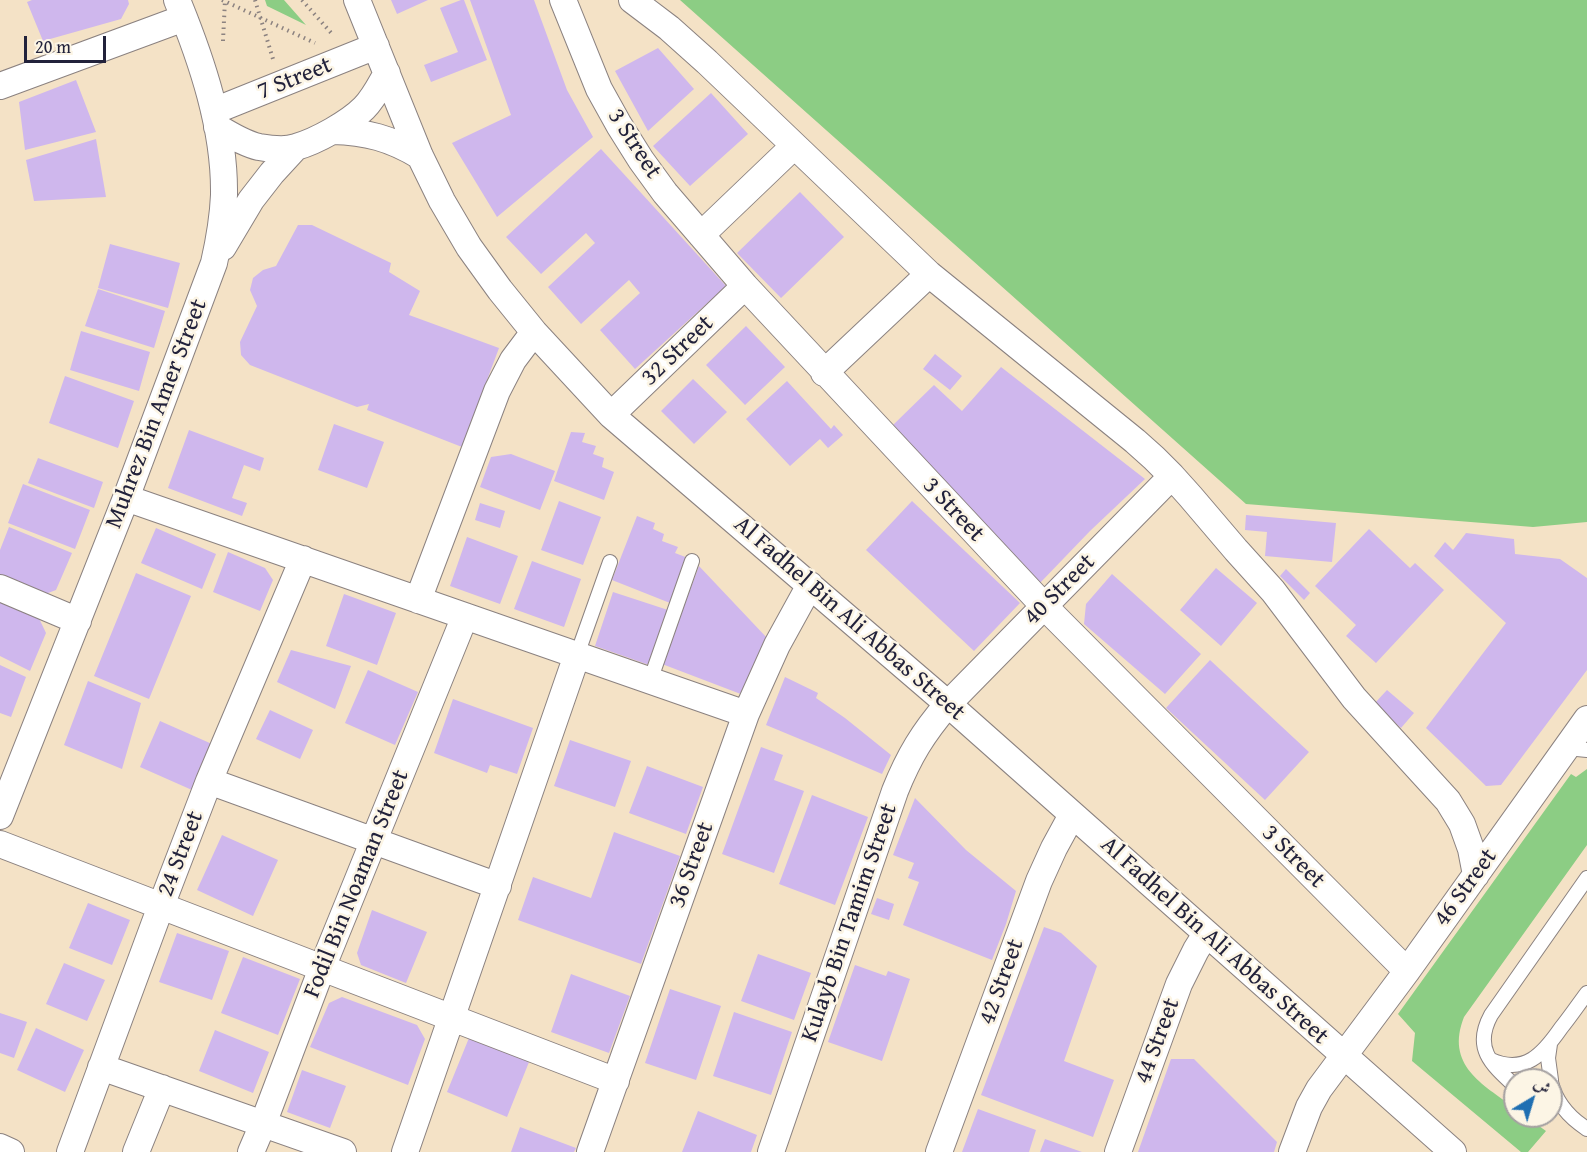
<!DOCTYPE html>
<html>
<head>
<meta charset="utf-8">
<style>
	body { margin:0 }
	#map { position:relative; width:1587px; height:1152px; overflow:hidden; background:#f4e2c6; font-family:"Gentium Book Plus",Amiri,serif }
	canvas { display:block }
	.north { position:absolute; left:1503px; top:1068px; width:60px; height:60px; box-sizing:border-box; background:#fcf5e5; border:2px solid #a5a1a1; border-radius:50%; rotate:38deg; font-size:16px; font-weight:700; line-height:24px; text-align:center; color:#22223b }
	.north::after { content:''; display:block; margin:auto; width:21px; height:27px; background:#1f6fb2; clip-path:polygon(50% 0,100% 100%,50% 72%,0 100%) }
	.scale { position:absolute; left:24px; top:36px; width:82px; height:27px; box-sizing:border-box; border:3px solid #22223b; border-top:0; padding-left:8px; font-size:18px; line-height:21px; white-space:nowrap; color:#22223b; -webkit-text-stroke:4px #fcf5e5; paint-order:stroke }
</style>
</head>
<body>
<div id="map">
<canvas width="1587" height="1152"></canvas>
<div class="north">ش</div>
<div class="scale">20 m</div>
</div>
<script>
const g = document.querySelector('canvas').getContext('2d');
g.lineJoin = 'round';
function fillPath(path, color) { g.fillStyle = color; g.fill(path, 'evenodd'); }
function strokePath(path, color, width, dash) { g.strokeStyle = color; g.lineWidth = width; g.lineCap = dash ? 'butt' : 'round'; g.setLineDash(dash || []); g.stroke(path); }
function drawText(font, color, halo, rows, align = 'center') {
  g.font = font + ' "Gentium Book Plus",serif'; g.lineWidth = 5; g.setLineDash([]); g.textBaseline = 'middle'; g.strokeStyle = halo; g.fillStyle = color; for (const [text, x, y, turn = 0] of rows) {
    g.save(); g.translate(x, y); g.rotate((+turn || 0) * Math.PI / 180); g.textAlign = isNaN(turn) ? turn : align; if (halo) g.strokeText(text, 0, 0); g.fillText(text, 0, 0); g.restore();
  }
}
const green = new Path2D(`
	M265,0H284L306,25L267,6Z
	M680,0H1587V522L1533,527L1246,504Z
	M1587,769V845L1464,1017C1445,1065 1482,1084 1515,1108V1116H1525L1546,1131L1528,1152H1521L1412,1061L1415,1033L1398,1014L1571,774L1576,777Z`);
const building = new Path2D(`
	M32,0H128L129,4L121,19L43,41L27,2Z
	M391,0H428L397,14Z
	M461,0H464L487,60L431,82L424,65L458,52L440,8Z
	M470,0H534L567,90L593,137L497,217L452,143L511,115Z
	M658,48L694,89L648,131L615,71Z
	M76,80L96,132L25,150L19,102Z
	M711,93L748,134L690,186L653,146Z
	M96,139L106,197L34,201L26,160Z
	M601,149L726,286L635,369L600,330L640,293L629,280L581,324L548,287L595,243L586,233L541,274L506,237Z
	M800,192L844,237L781,298L737,253Z
	M298,225H312L391,263L389,272L420,291L409,315L499,348L462,447L367,410L369,404L357,407L250,365L241,355L240,342L257,306L250,290L253,278L263,270L276,266Z
	M110,244L180,263L168,308L98,288Z
	M98,289L165,311L154,348L85,326Z
	M746,326L785,367L745,405L706,365Z
	M81,331L150,352L139,391L70,370Z
	M935,354L962,376L950,390L923,369Z
	M1001,367L1145,479L1090,531L1039,584L893,425L934,385L962,411Z
	M65,376L134,401L118,448L49,423Z
	M693,379L727,412L694,444L661,411Z
	M787,381L831,429L834,425L843,435L828,448L820,439L790,466L746,419Z
	M334,424L384,442L367,488L318,470Z
	M189,430L264,458L260,471L244,465L232,498L247,503L242,516L168,488Z
	M571,432L585,433L582,442L596,446L593,454L604,458L602,467L614,472L604,500L554,481Z
	M511,454L555,471L540,510L480,487L491,457Z
	M38,458L103,482L94,508L28,483Z
	M23,484L90,510L75,549L8,523Z
	M559,501L601,517L583,565L541,550Z
	M912,501L1020,603L974,651L866,550Z
	M480,503L505,511L500,528L475,520Z
	M1246,515L1336,523L1332,562L1265,556L1267,532L1245,530Z
	M637,516L655,523L653,529L664,534L662,541L678,547L675,553L688,558L670,603L612,580Z
	M9,527L72,553L56,590L40,596L0,582V550Z
	M156,528L216,554L202,589L141,563Z
	M1369,529L1410,568L1415,563L1444,590L1376,663L1346,636L1356,625L1315,586Z
	M1466,533L1514,539L1515,554L1560,559L1587,578V670L1501,785L1486,786L1426,728L1506,623L1434,556L1445,542L1453,550Z
	M467,537L518,556L500,604L450,586Z
	M228,552L265,568L273,580L260,611L213,592Z
	M532,561L581,579L564,627L514,609Z
	M699,566L768,639L746,696L662,664Z
	M1216,568L1257,603L1221,646L1180,610Z
	M1286,569L1310,593L1304,600L1280,576Z
	M136,573L191,596L149,699L94,676Z
	M1112,574L1201,654L1165,694L1084,624L1086,604Z
	M613,592L668,610L649,665L595,646Z
	M344,594L396,613L377,665L326,646Z
	M0,595L35,610L46,633L30,671L0,656Z
	M291,650L351,666L335,709L277,682Z
	M1210,660L1309,752L1265,800L1166,708Z
	M0,665L26,677L11,717L0,713Z
	M368,670L418,692L395,745L345,723Z
	M785,677L818,693L816,698L845,718L891,755L882,774L831,752L766,725Z
	M88,681L141,703L122,769L64,745Z
	M1387,690L1414,713L1401,728L1374,704Z
	M453,699L533,728L517,774L490,765L487,773L434,753Z
	M270,710L313,730L300,759L256,739Z
	M160,721L212,744L192,790L140,767Z
	M570,740L631,761L615,807L554,786Z
	M761,747L783,755L774,780L804,791L774,873L722,854Z
	M647,766L703,787L686,834L629,813Z
	M812,795L868,817L835,905L779,884Z
	M915,798L966,850L1016,891L1006,924L992,960L903,925L919,882L908,878L914,863L893,855Z
	M614,832L680,856L641,964L518,920L533,877L591,898Z
	M222,835L278,860L253,916L197,890Z
	M877,898L894,904L889,920L871,914Z
	M88,903L130,920L112,965L69,948Z
	M372,910L427,932L406,983L361,965L357,953Z
	M1044,927L1061,933L1097,966L1064,1061L1114,1080L1093,1137L981,1095Z
	M177,933L229,951L212,1000L159,982Z
	M758,954L811,973L794,1020L741,1001Z
	M243,957L300,979L278,1035L221,1013Z
	M64,963L105,980L87,1021L46,1004Z
	M855,965L886,976L888,971L910,979L882,1061L828,1042Z
	M571,974L630,996L609,1053L551,1032Z
	M670,989L721,1006L696,1080L645,1063Z
	M342,997L417,1025L425,1039L408,1085L310,1047L329,1003Z
	M734,1012L792,1032L771,1095L713,1076Z
	M0,1013L27,1022L14,1058L0,1053Z
	M36,1028L84,1050L65,1092L17,1070Z
	M215,1030L269,1052L253,1093L199,1071Z
	M471,1033L531,1057L507,1117L447,1092Z
	M1171,1059H1194L1277,1142L1274,1152H1138Z
	M302,1070L346,1086L330,1128L287,1112Z
	M978,1109L1036,1130L1029,1152H962Z
	M698,1111L757,1135L751,1152H682Z
	M520,1127L576,1148L574,1152H511Z
	M1045,1139L1082,1152H1040Z`);
const path = new Path2D(`
	M222,0L315,43
	M255,0L273,59
	M302,0L333,35
	M223,41L225,0`);
const lane = new Path2D(`
	M577,655L610,562
	M650,681L692,561
	M1567,748L1587,750
	M1550,1044L1548,1058L1551,1080
	M1491,1060C1525,1075 1543,1054 1561,1028C1570,1017 1578,1005 1587,993
	M1551,1082C1556,1103 1570,1118 1587,1129
	M1515,1086C1491,1064 1473,1048 1491,1015L1587,878`);
const street = new Path2D(`
	M357,0L420,156L442,201L469,247L500,290L534,332L611,415L948,704L1453,1152
	M563,0L599,89L619,125L641,160L665,193L745,286L1044,606L1407,971
	M632,0L669,28L707,62L929,274L1135,441L1154,458L1172,476L1190,496L1236,550L1273,591L1354,698L1448,801L1462,824L1471,849L1476,875
	M0,86L184,18
	M214,111L376,46
	M217,127C230,135 245,144 259,147C271,149 285,151 296,147C317,141 349,123 364,108C374,98 380,85 387,73
	M332,131C367,132 390,138 420,156
	M701,235L794,146
	M223,247L251,200L272,173L295,148
	M824,373L929,274
	M611,415L745,286
	M126,498L746,714
	M0,588L78,621
	M418,600L497,391L513,360L534,332
	M209,781L498,886
	M0,816L126,498L214,263C219,241 223,218 224,195C225,129 202,61 177,0
	M0,844L616,1081
	M101,1067L343,1152
	M0,1147L11,1152
	M70,1152L161,906L209,781L303,559
	M136,1152L162,1088
	M251,1152L263,1124L322,968L465,616
	M405,1152L577,655
	M590,1152L746,714L777,645L810,585
	M771,1152L895,791C909,756 923,733 948,704L1172,476
	M939,1152L1039,881L1054,848L1072,815
	M1118,1152L1179,984L1196,950L1206,934
	M1292,1152L1309,1107L1319,1089L1407,971L1587,719`);
const streetNames = [
	["7 Street",295,79,-22],
	["3 Street",634,144,57],
	["32 Street",678,351,-44],
	["Muhrez Bin Amer Street",157,414,-69],
	["3 Street",953,510,47],
	["40 Street",1060,590,-45],
	["Al Fadhel Bin Ali Abbas Street",849,619,41],
	["24 Street",181,854,-69],
	["3 Street",1293,857,45],
	["36 Street",692,865,-70],
	["Fodil Bin Noaman Street",357,884,-68],
	["46 Street",1466,888,-54],
	["Kulayb Bin Tamim Street",850,923,-71],
	["Al Fadhel Bin Ali Abbas Street",1214,941,42],
	["42 Street",1002,982,-70],
	["44 Street",1158,1041,-70]
];
fillPath(green, '#8ccd84');
fillPath(building, '#cfb7ed');
strokePath(lane, '#8b8280', 16);
strokePath(street, '#8b8280', 28);
strokePath(path, '#8b8280', 4, [1.5, 4.5]);
strokePath(lane, '#fff', 14);
strokePath(street, '#fff', 26);
drawText('24px', '#22223b', '#fcf5e5', streetNames);
</script>
</body>
</html>
